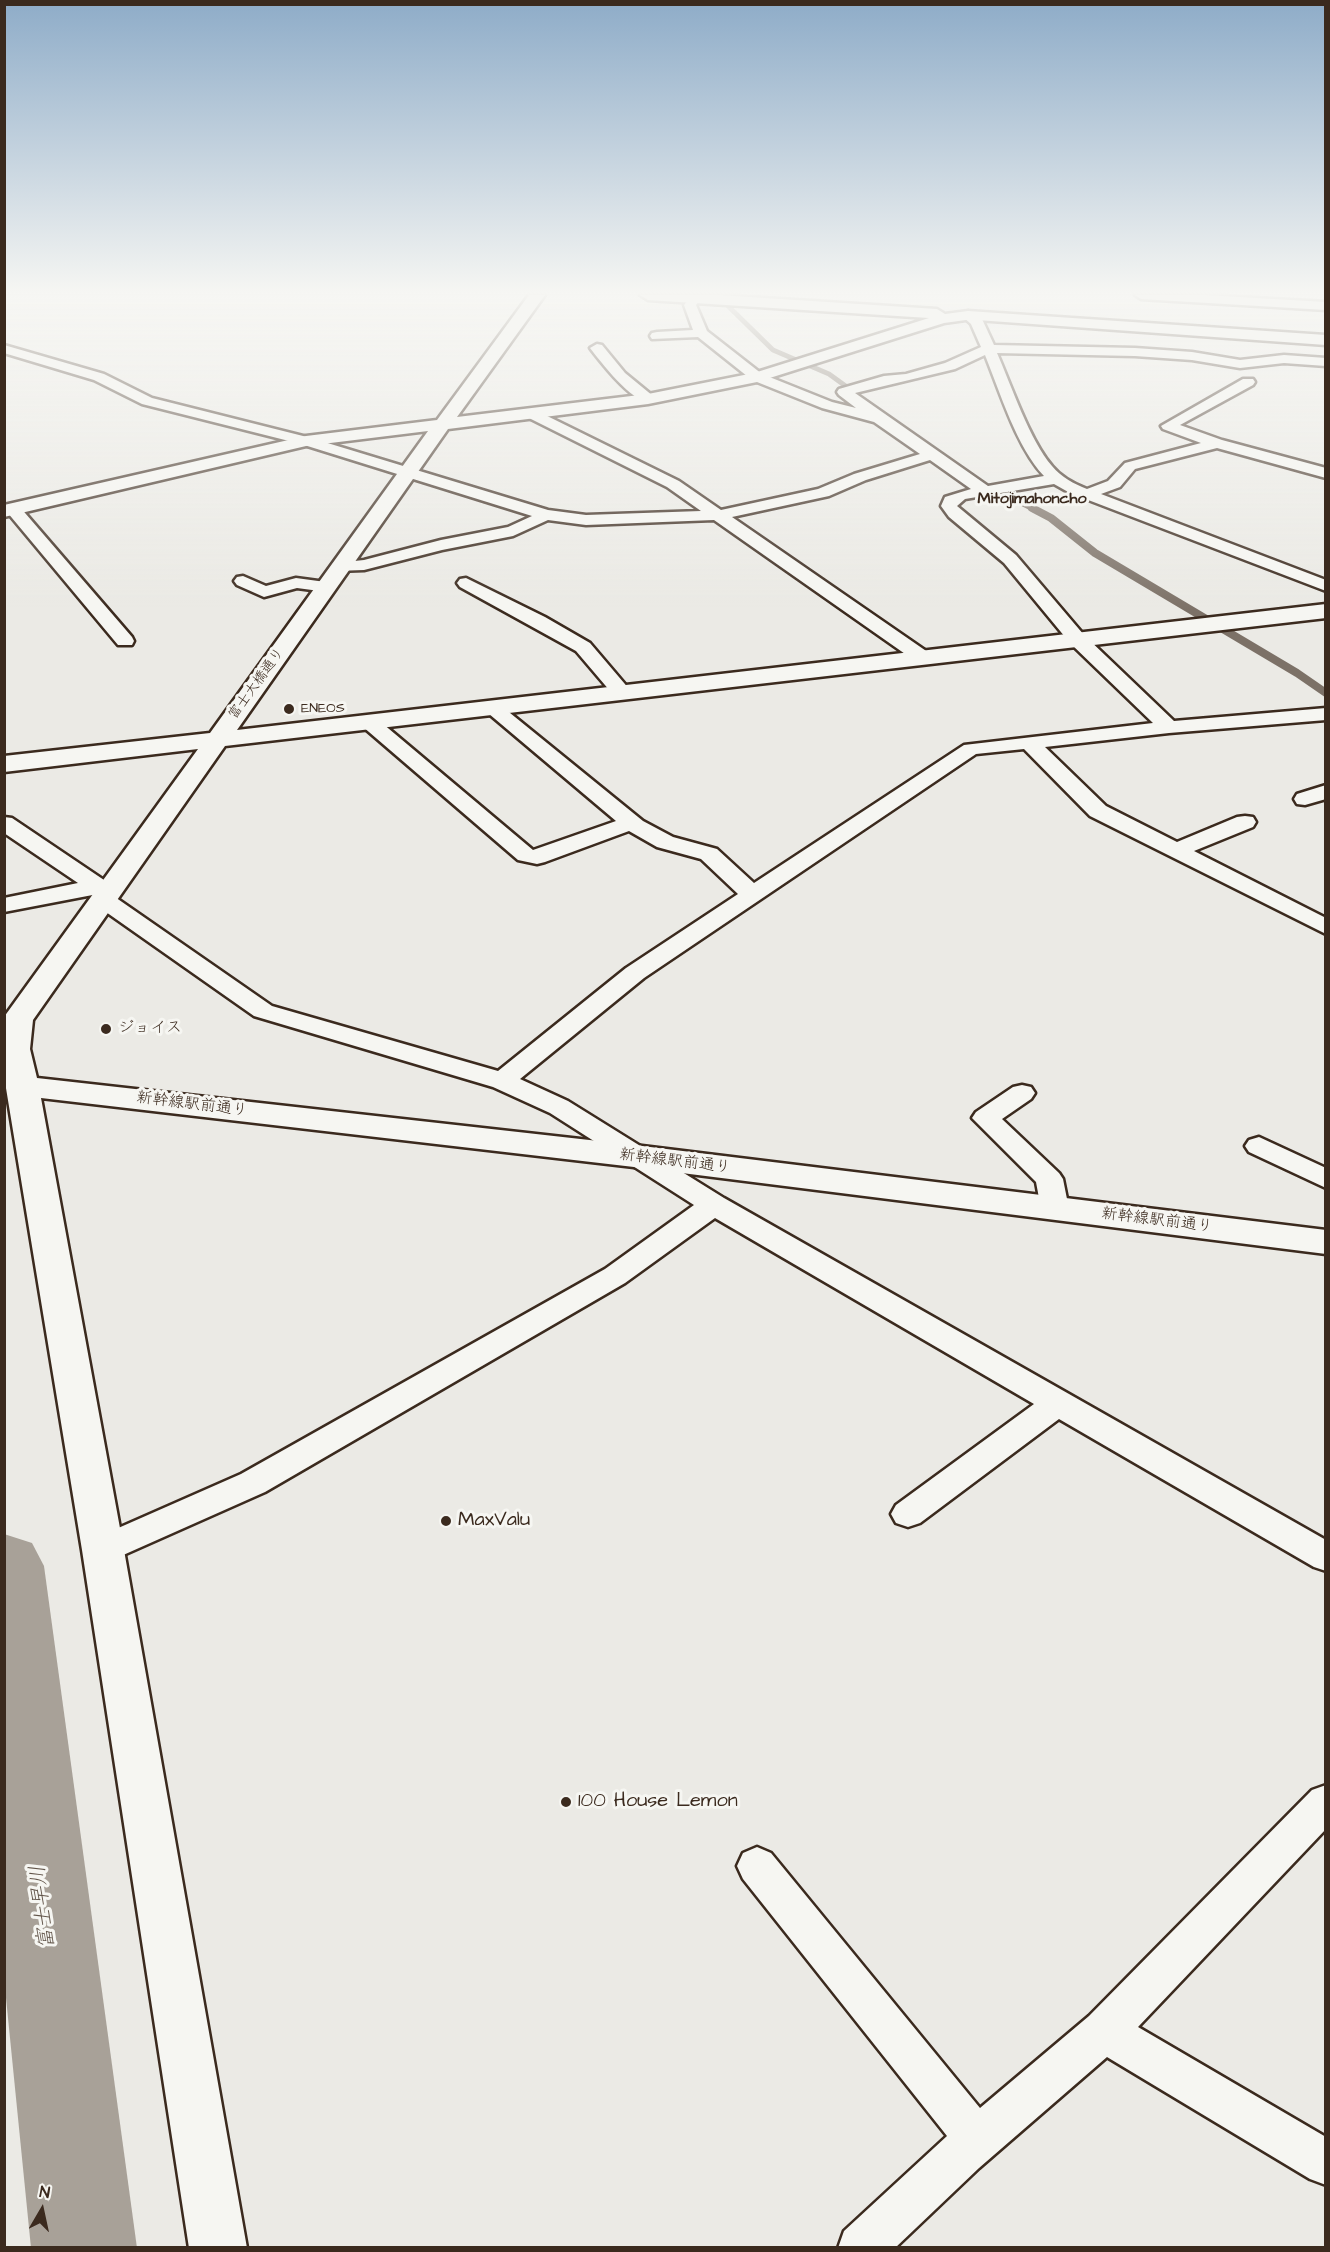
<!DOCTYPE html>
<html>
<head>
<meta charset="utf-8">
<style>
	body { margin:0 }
	#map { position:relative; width:1330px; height:2252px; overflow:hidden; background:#ebeae5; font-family:"Architects Daughter",sans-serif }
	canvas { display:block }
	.frame { position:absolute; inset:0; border:6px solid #3b2a1e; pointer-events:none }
	.north { position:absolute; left:12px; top:2180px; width:60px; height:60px; -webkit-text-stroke:4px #f6f6f2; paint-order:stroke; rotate:9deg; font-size:16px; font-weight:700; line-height:24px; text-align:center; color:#3b2a1e }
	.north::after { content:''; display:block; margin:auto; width:21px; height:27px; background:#3b2a1e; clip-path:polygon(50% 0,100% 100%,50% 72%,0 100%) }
</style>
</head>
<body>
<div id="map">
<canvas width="1330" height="2252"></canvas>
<div class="frame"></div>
<div class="north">N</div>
</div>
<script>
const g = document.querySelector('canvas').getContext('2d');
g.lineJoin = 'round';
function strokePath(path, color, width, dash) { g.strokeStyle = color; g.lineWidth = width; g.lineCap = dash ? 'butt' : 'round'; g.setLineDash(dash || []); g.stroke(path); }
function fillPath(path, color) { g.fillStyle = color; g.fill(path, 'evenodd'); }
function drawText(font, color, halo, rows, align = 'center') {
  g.font = font + ' "Architects Daughter","Klee One",sans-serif'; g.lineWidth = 6; g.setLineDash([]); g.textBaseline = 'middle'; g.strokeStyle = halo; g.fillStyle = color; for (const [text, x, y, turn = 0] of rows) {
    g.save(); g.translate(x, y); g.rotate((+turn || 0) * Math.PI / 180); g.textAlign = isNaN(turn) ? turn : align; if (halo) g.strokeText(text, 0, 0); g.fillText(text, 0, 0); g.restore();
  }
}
const streamFar1 = new Path2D(`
	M726,304L773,350L829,374L858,395
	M989,487L1035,510`);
const stream = new Path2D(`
	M1032,508L1051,518L1095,553L1297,673L1326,693`);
const river = new Path2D(`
	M4,1534L32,1543L44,1566L137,2248H31L4,1978Z`);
const minor = new Path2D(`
	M692,295H704L696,305L707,331L762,374L832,402L856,408L839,395L837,392L839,389L884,376L906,374L945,363L981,347L971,324L962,316L968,312L982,319L994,345L1135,348L1192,352L1240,360L1284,355L1326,358V366L1284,363L1240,368L1192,360L1135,356L997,353C1011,385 1030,441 1052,466C1061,477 1074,484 1087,489L1108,481L1125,463L1201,443L1163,429L1161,426L1243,379H1253L1255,382L1253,385L1180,425L1222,440L1326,468V478L1217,448L1135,469L1120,487L1101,494L1326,580V591L1070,493L1054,484L965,499L957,506L1016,555L1084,635L1174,721L1326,708V720L1169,733L1045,747L1106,806L1177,842L1237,817L1245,816L1253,817L1256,822L1253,827L1194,851L1326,918V934L1090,816L1024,749L976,754L644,978L520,1079L568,1101L724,1198L1326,1540V1571L1314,1567L1059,1419L920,1523L908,1527L896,1523L891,1514L896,1505L1034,1404L715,1218L625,1283L265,1492L103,1564L91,1560L86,1550L91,1540L241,1474L605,1269L694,1205L550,1113L493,1087L254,1016L96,905L92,900L96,895L103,893L4,912V898L78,883L4,833V817L12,818L104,880L117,882L120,887L117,892L106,894L112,895L272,1006L498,1071L626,968L738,894L701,859L657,847L629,831L545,862L537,864L518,860L362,726L359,722L362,718H376L533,850L616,821L482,708L485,704H499L643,821L673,837L717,849L754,883L964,745L1153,723L1070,643L1004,563L949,517L941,506L945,497L971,489L930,460L866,480L829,496L732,517L932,655L934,659L932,663H918L714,520L586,525L548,520L513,536L442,550L364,570L335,571L332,567L335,563L364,560L441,540L508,527L532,516L301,444L142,404L94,380L4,353V345L104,374L152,398L311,438L548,510L586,515L701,511L667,487L527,417L525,414L527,411H537L679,481L721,510L818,489L854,474L920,454L874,422L822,408L752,380L698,337L652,339L650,336L652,333L657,332L693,330L684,305ZM985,355C1000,392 1017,448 1044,476L988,486L855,393L955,369Z
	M1135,295H1204L1326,302V310L1141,299Z
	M597,344L602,345L625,373L653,396L655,399L653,402C635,407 601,362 590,348Z
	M13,504L19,506L132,637L134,641L132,645H118L7,512L5,509Z
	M243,576L266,586L296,578L333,583L336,587L333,591L327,592L297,588L264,597L237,585L234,581L237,577Z
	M466,578L545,617L590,643L630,690L633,694L630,698H616L576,651L460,587L457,583L460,579Z
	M1326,785V799L1305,805L1297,804L1294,799L1297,794Z
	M1022,1085L1031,1087L1035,1093L1031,1099L1002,1119L1059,1173L1063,1179L1069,1209L1065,1216L1055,1218L1045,1216L1041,1209L1036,1182L972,1118L976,1112L1013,1087Z
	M1259,1137L1326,1168V1188L1249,1152L1245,1146L1249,1140Z
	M1326,1785V1829L1138,2027L1326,2137V2185L1310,2179L1107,2057L979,2168L895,2248H838L844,2231L947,2136L743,1879L737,1866L743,1853L757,1847L771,1853L980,2108L1089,2016L1312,1790Z`);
const tertiary = new Path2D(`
	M529,295H545L457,417L648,394L754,373L929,318L648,300L640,295H718L937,309L945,314L968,311L976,316L973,319L944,323L757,382L648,404L448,429L237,730L1326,604V618L225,746L33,1020L30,1049L37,1078L634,1145L1326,1230V1254L634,1167L41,1098L124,1550L247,2248H189L82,1550L4,1076V1017L198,749L4,772V756L210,733L428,431L306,446L4,517V505L306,436L437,420Z`);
const secondary = new Path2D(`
	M968,311L1326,335V345L963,319L960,316Z`);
const markers = [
	[289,709,6,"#3b2a1e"],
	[106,1029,6,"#3b2a1e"],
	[446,1521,6,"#3b2a1e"],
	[566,1802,6,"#3b2a1e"]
];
const farStreetnames = [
	["富士大橋通り",257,684,-54]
];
const farPoinames = [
	["ENEOS",301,709]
];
const farQuarternames = [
	["Mitojimahoncho",1032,500]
];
const poiNames = [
	["ジョイス",118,1029]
];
const streetNames = [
	["新幹線駅前通り",192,1105,7],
	["新幹線駅前通り",675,1162,7],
	["新幹線駅前通り",1157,1221,7]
];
const nearPoinames = [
	["MaxValu",458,1521],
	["100 House Lemon",578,1802]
];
const nearWaternames = [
	["富士早川",44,1907,-97]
];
strokePath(streamFar1, '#7c7167', 5);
strokePath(stream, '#7c7167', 8);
fillPath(river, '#a8a198');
strokePath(minor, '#3b2a1e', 5);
strokePath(tertiary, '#3b2a1e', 5);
strokePath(secondary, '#3b2a1e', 5);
fillPath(minor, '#f6f6f2');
fillPath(tertiary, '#f6f6f2');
fillPath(secondary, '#f6f6f2');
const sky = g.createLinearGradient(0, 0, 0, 610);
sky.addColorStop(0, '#8eacc8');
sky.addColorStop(0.48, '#f6f6f3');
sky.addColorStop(1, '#f6f6f300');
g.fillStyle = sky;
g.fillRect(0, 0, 1330, 610);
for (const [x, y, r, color] of markers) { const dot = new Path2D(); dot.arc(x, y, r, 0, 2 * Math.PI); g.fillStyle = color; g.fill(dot); strokePath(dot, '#f6f6f2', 2); }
drawText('14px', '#3b2a1e', '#f6f6f2', farStreetnames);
drawText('14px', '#3b2a1e', '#f6f6f2', farPoinames, 'left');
drawText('bold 16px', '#3b2a1e', '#f6f6f2', farQuarternames);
drawText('16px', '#3b2a1e', '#f6f6f2', poiNames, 'left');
drawText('16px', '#3b2a1e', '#f6f6f2', streetNames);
drawText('20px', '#3b2a1e', '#f6f6f2', nearPoinames, 'left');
drawText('italic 21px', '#615449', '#f6f6f2', nearWaternames);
</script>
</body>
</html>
